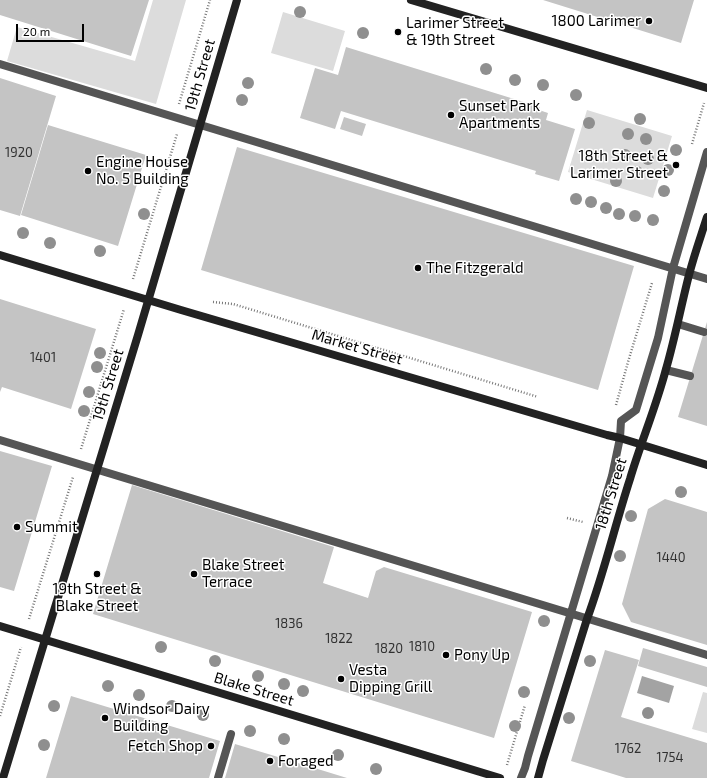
<!DOCTYPE html>
<html>
<head>
<meta charset="utf-8">
<style>
	body { margin:0 }
	#map { position:relative; width:707px; height:778px; overflow:hidden; background:#fff; font-family:"Exo 2",sans-serif }
	canvas { display:block }
	.scale { position:absolute; left:16px; top:24px; width:68px; height:18px; box-sizing:border-box; border:2px solid #000; border-top:0; padding-left:5px; font-size:12px; line-height:14px; white-space:nowrap; color:#000; -webkit-text-stroke:3px #fff; paint-order:stroke }
</style>
</head>
<body>
<div id="map">
<canvas width="707" height="778"></canvas>
<div class="scale">20 m</div>
</div>
<script>
const g = document.querySelector('canvas').getContext('2d');
g.lineJoin = 'round';
function fillPath(path, color) { g.fillStyle = color; g.fill(path, 'evenodd'); }
function strokePath(path, color, width, dash) { g.strokeStyle = color; g.lineWidth = width; g.lineCap = dash ? 'butt' : 'round'; g.setLineDash(dash || []); g.stroke(path); }
function drawText(font, color, halo, rows, align = 'center') {
  g.font = font + ' "Exo 2",sans-serif'; g.lineWidth = 3; g.setLineDash([]); g.textBaseline = 'middle'; g.strokeStyle = halo; g.fillStyle = color; for (const [text, x, y, turn = 0] of rows) {
    g.save(); g.translate(x, y); g.rotate((+turn || 0) * Math.PI / 180); g.textAlign = isNaN(turn) ? turn : align; if (halo) g.strokeText(text, 0, 0); g.fillText(text, 0, 0); g.restore();
  }
}
const green = new Path2D(`
	M153,0H186L156,104L7,61L17,27L135,61Z
	M283,12L345,31L333,71L271,53Z
	M587,110L672,136L653,198L568,172Z
	M703,692L707,693V733L692,729Z`);
const water = new Path2D(`
	M642,676L674,686L669,703L637,693Z`);
const building = new Path2D(`
	M0,0H149L131,56L0,15Z
	M543,0H694L681,43Z
	M346,47L540,107L539,110L548,113L546,120L575,129L559,181L535,174L536,171L341,111L335,129L300,118L315,68L338,75Z
	M0,78L56,96L20,216L0,210Z
	M344,117L366,124L362,136L340,129Z
	M48,125L146,155L118,246L21,215Z
	M237,147L634,266L598,390L201,270Z
	M0,299L96,329L71,409L2,387L0,392Z
	M707,322V426L678,417Z
	M0,451L52,466L14,591L0,587Z
	M132,485L334,547L323,583L368,598L376,571L384,567L532,612L494,738L93,614Z
	M665,499L707,512V645L631,622L622,604L648,509Z
	M643,648L707,667V687L638,666Z
	M605,650L639,660L621,717L707,743V778H626L571,761Z
	M71,696L220,741L209,778H46Z
	M235,744L321,770L347,778H225Z`);
const path = new Path2D(`
	M179,104L210,0
	M692,144L704,103
	M133,279L177,134
	M213,302L233,304L538,397
	M616,405L628,362L652,283
	M81,449L124,309
	M567,518L583,522
	M29,619L73,477
	M0,716L21,647
	M507,765L525,705`);
const lane = new Path2D(`
	M0,64L707,279
	M678,324L704,332
	M666,370L690,376
	M0,440L707,655
	M521,778L525,768L528,756L612,476L620,438L621,421L636,410L658,338L673,268L707,152`);
const street = new Path2D(`
	M218,778L231,734`);
const secondary = new Path2D(`
	M411,0L707,88
	M0,255L181,310L607,435L620,438L707,465
	M0,626L500,778
	M3,778L138,335L237,0
	M538,778L543,760L587,619C604,573 615,525 630,479C641,442 656,407 666,369C675,338 681,306 689,275C694,255 701,236 707,217`);
const trees = [
	[300,12],
	[363,33],
	[486,69],
	[515,80],
	[248,83],
	[543,85],
	[576,95],
	[242,100],
	[640,119],
	[589,123],
	[628,134],
	[646,139],
	[676,150],
	[625,155],
	[648,159],
	[668,170],
	[637,172],
	[616,181],
	[664,191],
	[576,199],
	[591,202],
	[606,208],
	[144,214],
	[619,214],
	[635,216],
	[653,220],
	[23,233],
	[50,243],
	[100,251],
	[100,353],
	[97,367],
	[89,392],
	[84,411],
	[681,492],
	[631,516],
	[620,556],
	[544,621],
	[161,647],
	[215,661],
	[590,661],
	[258,676],
	[284,684],
	[108,686],
	[303,691],
	[524,692],
	[139,695],
	[54,706],
	[172,706],
	[648,713],
	[203,715],
	[569,718],
	[515,726],
	[250,731],
	[284,739],
	[44,745],
	[338,755],
	[376,769]
];
const markers = [
	[649,21,4,"#000"],
	[398,32,4,"#000"],
	[451,115,4,"#000"],
	[676,165,4,"#000"],
	[88,171,4,"#000"],
	[418,268,4,"#000"],
	[17,527,4,"#000"],
	[97,574,4,"#000"],
	[194,574,4,"#000"],
	[446,655,4,"#000"],
	[341,679,4,"#000"],
	[105,718,4,"#000"],
	[211,746,4,"#000"],
	[270,761,4,"#000"]
];
const numberNames = [
	["1920",19,153],
	["1401",43,358],
	["1440",671,558],
	["1836",289,624],
	["1822",339,639],
	["1810",422,647],
	["1820",389,649],
	["1762",628,749],
	["1754",670,758]
];
const poiNames = [
	["1800 Larimer",641,21,"right"],
	["Larimer Street",406,23],
	["& 19th Street",406,40],
	["Sunset Park",459,106],
	["Apartments",459,123],
	["18th Street &",668,156,"right"],
	["Larimer Street",668,173,"right"],
	["Engine House",96,162],
	["No. 5 Building",96,179],
	["The Fitzgerald",426,268],
	["Summit",25,527],
	["Blake Street",202,565],
	["Terrace",202,582],
	["19th Street &",97,589,"center"],
	["Blake Street",97,606,"center"],
	["Pony Up",454,655],
	["Vesta",349,670],
	["Dipping Grill",349,687],
	["Windsor Dairy",113,709],
	["Building",113,726],
	["Fetch Shop",203,746,"right"],
	["Foraged",278,761]
];
const streetNames = [
	["19th Street",200,75,-74],
	["Market Street",357,347,16],
	["19th Street",108,385,-73],
	["18th Street",611,494,-73],
	["Blake Street",254,689,17]
];
fillPath(green, '#dcdcdc');
fillPath(water, '#a3a3a3');
fillPath(building, '#c4c4c4');
strokePath(path, '#777', 2.5, [1, 2]);
strokePath(lane, '#555', 8);
strokePath(street, '#555', 8);
strokePath(secondary, '#222', 8);
g.fillStyle = '#8f8f8f';
for (const [x, y] of trees) { g.beginPath(); g.arc(x, y, 6, 0, 2 * Math.PI); g.fill(); }
for (const [x, y, r, color] of markers) { const dot = new Path2D(); dot.arc(x, y, r, 0, 2 * Math.PI); g.fillStyle = color; g.fill(dot); strokePath(dot, '#fff', 1.5); }
drawText('13px', '#313131', null, numberNames);
drawText('15px', '#000', '#fff', poiNames, 'left');
drawText('15px', '#000', '#fff', streetNames);
</script>
</body>
</html>
